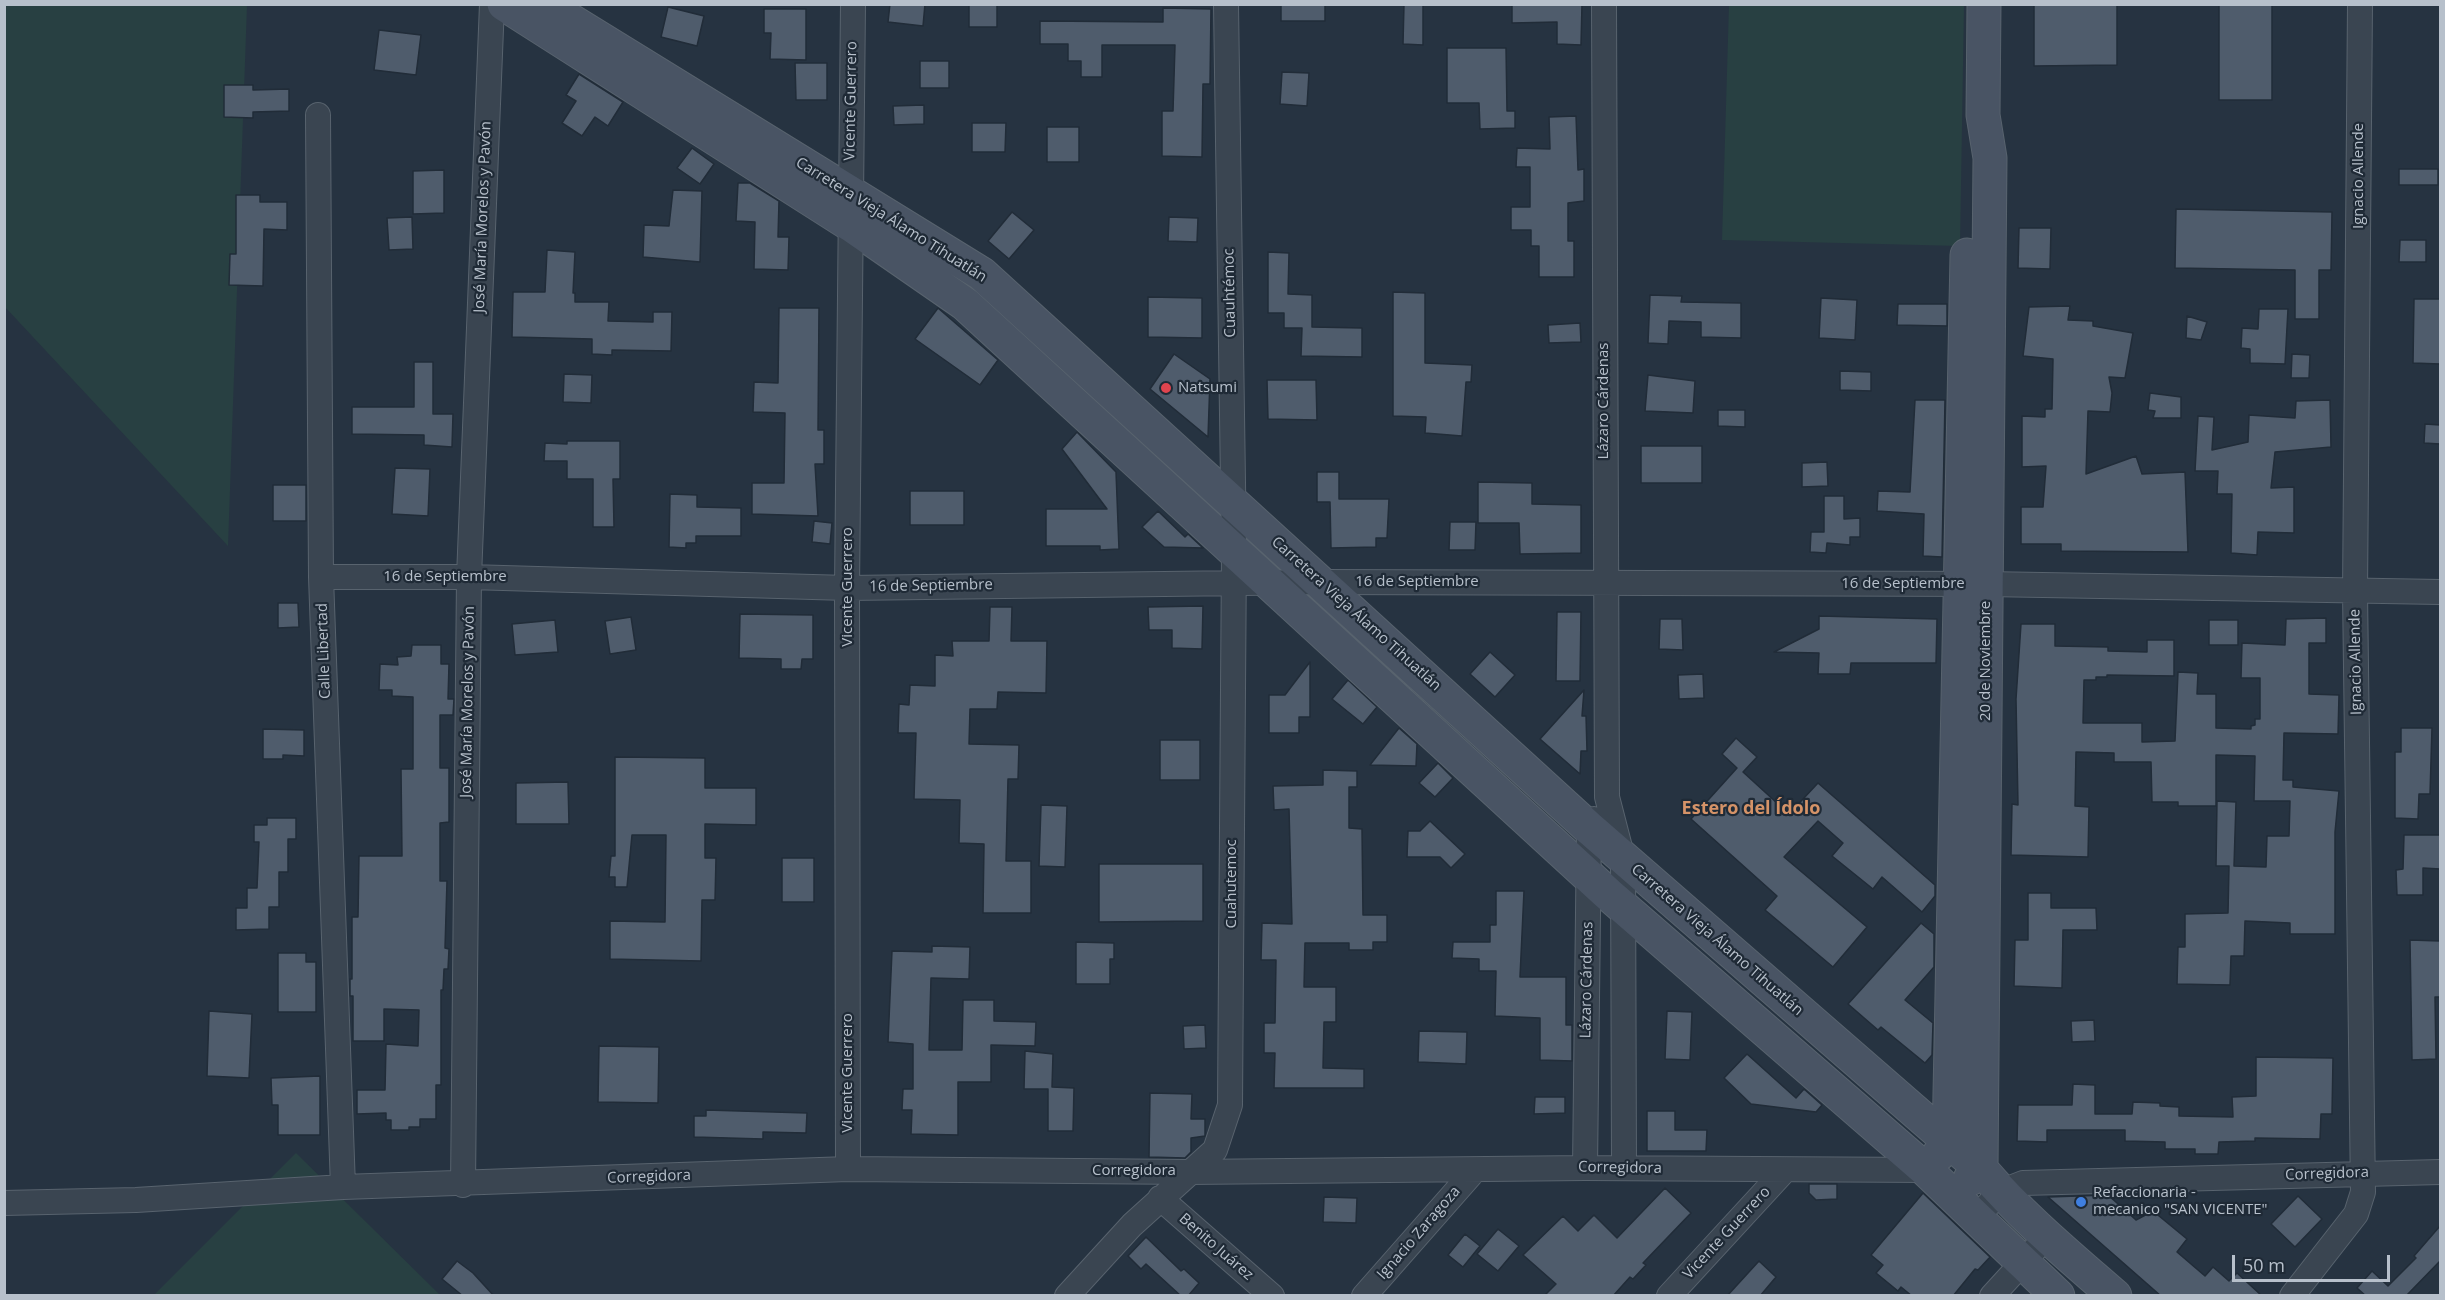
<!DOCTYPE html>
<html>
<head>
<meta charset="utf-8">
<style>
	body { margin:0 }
	#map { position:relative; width:2445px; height:1300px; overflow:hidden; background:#263341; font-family:"Open Sans",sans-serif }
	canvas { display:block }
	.frame { position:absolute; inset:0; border:6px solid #b7c0cb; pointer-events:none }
	.scale { position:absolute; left:2232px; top:1255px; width:158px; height:27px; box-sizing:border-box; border:3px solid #b7c0cb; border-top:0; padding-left:8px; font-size:18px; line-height:21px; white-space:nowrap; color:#b7c0cb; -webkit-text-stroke:4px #1f2a36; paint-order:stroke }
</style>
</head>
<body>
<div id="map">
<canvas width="2445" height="1300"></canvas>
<div class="frame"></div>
<div class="scale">50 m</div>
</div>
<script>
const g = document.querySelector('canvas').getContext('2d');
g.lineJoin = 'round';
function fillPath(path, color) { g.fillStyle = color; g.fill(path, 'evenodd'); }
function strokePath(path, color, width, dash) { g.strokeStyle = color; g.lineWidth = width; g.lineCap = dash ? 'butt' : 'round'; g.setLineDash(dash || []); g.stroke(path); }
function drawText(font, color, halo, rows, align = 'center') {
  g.font = font + ' "Open Sans",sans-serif'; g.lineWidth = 4.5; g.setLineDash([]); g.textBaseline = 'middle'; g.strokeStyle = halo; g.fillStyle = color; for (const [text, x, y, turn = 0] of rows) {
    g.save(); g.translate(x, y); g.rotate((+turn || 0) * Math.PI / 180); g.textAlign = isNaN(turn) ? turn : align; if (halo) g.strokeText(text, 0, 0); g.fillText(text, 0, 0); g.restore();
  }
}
const green = new Path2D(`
	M5,5H247L228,546L5,307Z
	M1729,5H1964L1960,246L1722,240Z
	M296,1153L440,1295L153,1296Z`);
const building = new Path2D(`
	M890,4H925L923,26L888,22Z
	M969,4H997V27H969Z
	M1281,4H1325V21H1281Z
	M1404,4H1423V45L1403,44Z
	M1512,4H1582L1581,45L1557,44V22L1512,23Z
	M2034,4H2117V65L2034,66Z
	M2219,4H2272V100H2219Z
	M668,7L704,16L697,46L661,37Z
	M1163,8L1211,9L1210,84H1203L1202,157L1162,156V111H1173L1175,45H1102V77H1081V61H1068V44H1040V21L1163,22Z
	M764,9H806V60L770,59L771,33H764Z
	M379,30L421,35L416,75L374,70Z
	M1447,48H1506L1507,111H1515V128L1480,129L1479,103H1447Z
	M920,61H949V88H920Z
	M795,63H827V100H796Z
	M1282,72L1309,73L1307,106L1280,104Z
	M579,74L623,102L608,126L595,117L582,136L562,123L576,101L566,95Z
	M224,85H253V90L289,89V111L253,112V118L224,117Z
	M924,105V124L894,125L893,106Z
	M1576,116L1578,170L1584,169V201L1568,203V241H1574V277H1539V246H1531V230H1511V207H1530V167H1516L1517,148L1550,149L1549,117Z
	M972,123H1006L1005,152H972Z
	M1047,127H1079V162H1047Z
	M692,148L714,164L700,184L677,168Z
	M2399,169H2438V185H2399Z
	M444,170V213L413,214V171Z
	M738,183H750L779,201L778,237H789L788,270L754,269L755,222L736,221Z
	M673,190L702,191L700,262L643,257L644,225L669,226Z
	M236,195H260V202H287V230L264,229L263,286L229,285L230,254H236Z
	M2176,209L2332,212L2331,270H2319V319H2295V270L2175,268Z
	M1012,212L1034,230L1009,259L988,241Z
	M412,217L413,249L389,250L387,218Z
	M1169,217L1198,218L1197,242L1168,241Z
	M2019,228H2051L2050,269L2018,268Z
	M2400,240H2426V262H2399Z
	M547,250L575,252L573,293H575V302H609L608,321L653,322V312H672L671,351L612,350V355L592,354V339L512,337L513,292H545Z
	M1268,252L1289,253L1288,294L1312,295V327L1362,328V357L1301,356L1302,328H1284V313H1268Z
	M1393,292L1425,293V363L1472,365L1471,382H1466L1462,436L1425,433L1426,417L1393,416Z
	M1650,295L1682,296L1681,302L1741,303V338L1701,337V322L1669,321L1668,344L1648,343Z
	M1148,297L1202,298V338L1148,337Z
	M1821,298L1857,300L1855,340L1819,338Z
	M2414,299H2440V364L2413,363Z
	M1898,304H1947V326L1897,325Z
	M2070,306L2068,320L2093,321V326L2133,333L2125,378L2109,377L2112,393L2110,412L2088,411L2086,474L2136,456L2142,474L2185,472L2188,552L2061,551V544H2021V507H2043L2046,466L2022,467V416L2045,417V409H2052L2053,359L2023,356L2029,307Z
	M779,308H819L818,430H824V464H815L818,516L752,514V483H784L785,413L753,412L754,382L778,383Z
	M938,308L998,360L980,385L915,339Z
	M2259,309H2288L2285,364L2250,363V349L2241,348L2242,328L2258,329Z
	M2187,316L2207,322L2201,340L2186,338Z
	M1580,323L1581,342L1549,343L1548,325Z
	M1174,354L1210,379L1208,437L1150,389Z
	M2292,354L2310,355L2309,378H2291Z
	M414,362H433V414H453L452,447L424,445V435L352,434V407H414Z
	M1840,371L1871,372V391L1840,390Z
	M564,374L592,375L591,403L563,402Z
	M1648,375L1695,381L1693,413L1645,411Z
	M1267,380H1316L1317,420L1268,419Z
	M2150,393L2181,397V418H2153L2155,411L2148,410Z
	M1915,400H1945L1942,557L1923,556L1924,514L1877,511L1878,491L1910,492Z
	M2330,400L2331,447L2275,452L2271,488L2294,487V533L2258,532L2257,555L2231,553L2232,494H2217L2218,471H2195L2198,416L2214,417L2212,450L2248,442L2249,415L2295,418L2296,401Z
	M1718,410H1745V427L1718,426Z
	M2425,424L2440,425V444L2424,443Z
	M1077,432L1116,472L1119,549L1100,550V546H1046V509H1107L1062,449Z
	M567,441H620V479H613L614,527H593V479H567V461H544L545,443L567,444Z
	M1641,446H1702V483H1641Z
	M1827,462L1828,486L1802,487V463Z
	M395,468L430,469L428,516L392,514Z
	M1317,472H1339V499H1389L1387,538H1376V547L1331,548L1330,502H1317Z
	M1478,482L1532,483V504L1581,505V553L1520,554L1519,523H1478Z
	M273,485H306V521H273Z
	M910,491H964V525H910Z
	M670,494L697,495V507L741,508V536H696V543H686V548L669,547Z
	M1824,496H1844V519L1860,518V537H1850V545L1827,543L1826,553L1810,552L1811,532H1824Z
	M1158,511L1185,537L1188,534L1203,548L1164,547L1142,527Z
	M814,521L832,523L830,544L812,542Z
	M1450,522H1476L1475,550H1449Z
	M278,603H298L299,627L278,628Z
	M1203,606L1202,649L1172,648V630H1149L1148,607Z
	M990,607H1012L1011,641H1047L1046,693L998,692L997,709H970L969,744L1019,745L1018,779H1008L1006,861H1031V913H983L984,844L959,843L960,800L914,799L916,733H898L899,704L909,705L910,685L935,686V655L953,656L952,641H989Z
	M1557,612H1581L1580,681H1556Z
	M740,614L813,615V659H802L801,669H781V659L739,658Z
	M1819,616L1937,619L1936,663H1851L1850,674H1818L1819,653L1774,652L1819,629Z
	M631,617L636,650L610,654L605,621Z
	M2326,618V643H2309V694L2339,695L2338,734L2284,733L2283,780H2293V787L2339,791L2335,832V934H2290V923L2245,921L2244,956H2231L2230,985L2177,984L2178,947H2185V914L2228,913L2229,866H2216L2217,801L2236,802L2234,866L2266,867L2267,836H2289L2290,801H2254L2255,756L2216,755V806H2178V802H2152L2151,762H2114V753L2076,752L2075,806L2089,807L2088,857L2011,855L2012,804L2018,805L2016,699L2021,624H2055V646L2108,647V651L2147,652V640H2174V676L2107,675V677H2096V680H2084L2083,723H2142V742L2175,741L2178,672L2198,673L2197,694H2216V728L2251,729V726L2255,725V719H2260V678H2241L2242,643L2285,645L2286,619Z
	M1660,619H1682L1683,650L1659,649Z
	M555,620L558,652L515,655L512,624Z
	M2209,620H2238V645H2209Z
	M412,645H441V664H449L448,699H454L453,715H440V768H449V822L440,823V881H447L445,948L449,949L448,969H444L443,990H441V1085H436V1119H420V1127H409V1130H391V1120H386V1113L357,1114V1090H385L386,1044L418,1046L419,1010L384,1009V1041H353V996H350V979H352V917H358L359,856H402L401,769H413V697L392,696V690H379L380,664L398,665L397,657L411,656Z
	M1490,652L1515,675L1495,697L1470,674Z
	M1310,662V717H1299V733H1269V695H1285Z
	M1703,674L1704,698L1679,699L1678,675Z
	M1348,680L1377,707L1363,724L1332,699Z
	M1584,690L1582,716H1586L1587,751H1581L1580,774L1540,739Z
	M1399,728L1417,744L1416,766L1370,765Z
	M2401,728H2432L2430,794H2419L2418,819L2395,818V752H2401Z
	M263,729L304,730V756L283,755V759H263Z
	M1736,738L1757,757L1743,772L1789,814L1818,783L1935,885V896L1922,912L1882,877L1873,889L1832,856L1843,843L1818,821L1784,857L1867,927L1833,967L1765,910L1777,896L1691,819L1737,768L1722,754Z
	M1160,740H1200V780H1160Z
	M615,757L705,758V788H756V825L705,824V858H716L715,900H702L701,961L610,959V921L665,922L666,835H632L627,887H615V877H609L611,856H615Z
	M1438,763L1453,778L1435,797L1419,783Z
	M1323,770L1357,771V787H1349V828L1362,829L1363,915H1387V942H1373V950H1349V943H1305L1304,987H1336V1022H1324L1323,1068L1364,1069V1088H1274L1275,1053H1264V1023H1275L1276,960H1261L1262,923L1292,924L1289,809L1274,810L1273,786L1323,785Z
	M568,782L569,824H516V783Z
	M1041,805L1067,806L1065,867L1039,866Z
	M267,818H296V839H288V872H279V907H269V929L236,930V908H247V888H257L259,842H254V825H267Z
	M1430,821L1465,854L1451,868L1440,857H1407L1408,831H1420Z
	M2404,835H2440V869L2423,868V895H2397L2396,870L2403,869Z
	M782,858H814V902H782Z
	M1099,864H1203V921L1099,922Z
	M1496,891H1524L1520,977H1566V1025H1572V1061L1540,1060V1018L1495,1016L1496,971H1479V959L1452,958L1453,942H1490V925H1496Z
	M2028,893H2051V908H2096L2097,930H2063L2062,988L2014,986L2015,940H2028Z
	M1921,923L1934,934V967L1905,1000L1933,1023L1932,1055L1925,1063L1881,1027L1878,1030L1848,1004Z
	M2410,940L2440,941V997H2435L2436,1059L2412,1060Z
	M1076,942L1114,943V959H1110V984H1076Z
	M932,946L970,947L969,979L931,978L929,1050H962L963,1000H994V1021L1036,1022L1035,1046L991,1045V1082H958V1135L911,1134L912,1110H902L903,1089H913V1044L888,1042L892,951L932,952Z
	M278,953H306V962H316V1012H278Z
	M209,1011L252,1014L249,1078L207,1076Z
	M1667,1011L1692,1012L1690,1060L1665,1059Z
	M2094,1020L2095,1041L2072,1042L2071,1021Z
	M1205,1025L1206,1048L1184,1049L1183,1026Z
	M1419,1031L1467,1032L1466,1064L1418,1062Z
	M599,1046L659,1047L658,1103L598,1102Z
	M1025,1051L1053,1054L1052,1087L1074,1088L1073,1131H1048V1089H1024Z
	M1747,1054L1796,1098L1804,1089L1822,1105L1816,1112L1751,1104L1724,1078Z
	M2256,1057L2333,1058L2332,1114H2321L2320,1139L2255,1138V1141L2219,1142L2218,1154H2195V1149H2165V1142L2125,1141V1130H2047V1142L2017,1141L2018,1105H2072L2073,1084L2095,1085V1114H2132L2133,1102L2160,1103V1106L2179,1107V1116L2233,1117L2232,1097L2256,1096Z
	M320,1076V1135H278V1105H272L271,1078Z
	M1150,1093L1192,1094L1191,1119H1205V1136L1191,1138V1152L1185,1158L1149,1157Z
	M1535,1097H1565V1113L1534,1114Z
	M706,1110L807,1113L806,1133L763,1132V1139L694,1137V1116H706Z
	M1647,1111H1675V1130H1707L1706,1151H1647Z
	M1809,1184H1837V1199L1816,1200L1809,1193Z
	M1665,1188L1691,1213L1643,1263L1646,1265L1633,1279L1630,1277L1613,1296H1544L1556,1284L1523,1255L1563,1216L1578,1231L1594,1215L1617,1238Z
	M1923,1193L1990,1257L1978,1270L1975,1269L1953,1296H1912L1901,1287L1898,1291L1876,1273L1883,1265L1871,1255Z
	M2108,1195L2136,1220L2153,1211L2187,1239L2177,1252L2205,1276L2213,1267L2229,1281L2237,1273L2262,1296H2161L2048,1197Z
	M2298,1196L2322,1219L2295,1247L2271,1224Z
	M1324,1197L1357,1198L1356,1223L1323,1222Z
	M2440,1226V1261L2406,1296H2366L2357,1288L2372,1271L2388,1286L2416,1258L2414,1256Z
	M1498,1229L1519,1246L1498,1271L1477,1254Z
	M1465,1234L1480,1246L1463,1267L1448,1255Z
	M1146,1237L1181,1271L1184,1269L1199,1283L1188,1296H1181L1146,1264L1141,1269L1128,1256Z
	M457,1261L473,1273L494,1296H463L442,1279Z
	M1759,1261L1776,1277L1760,1296H1727Z`);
const street = new Path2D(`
	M1604,4L1607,797L1623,859L1624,1168
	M318,115L321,577L343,1187
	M321,577H469L847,588L1322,582L1986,584L2440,592
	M1585,1168L1589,828L1594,819
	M848,1169L847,588L853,4
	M463,1185L469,577L492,4
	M1160,1198L1272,1296
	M4,1203L136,1200L343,1187L848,1169L1190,1172L1585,1168L1926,1170
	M1975,1219L2000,1192L2023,1183L2440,1172
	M1067,1296L1132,1225L1215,1150L1230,1105L1234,551L1226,4
	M1364,1296L1474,1171
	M1669,1296L1785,1170
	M1992,1296L2046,1237
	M2292,1296L2356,1214L2363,1192L2355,592L2360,4`);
const secondary = new Path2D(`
	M504,4L851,225L965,304L1608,894L1926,1170L2058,1296
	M544,4L982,274L1589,828L1981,1169C2021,1216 2068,1255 2115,1296
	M1939,1154L1949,1142L1967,255
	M1970,1179L1981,1169L1990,158L1983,115L1984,4`);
const markers = [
	[1166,388,6,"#e0444e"],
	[2081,1202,6,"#3f7fe0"]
];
const streetNames = [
	["Vicente Guerrero",851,101,-89],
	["Ignacio Allende",2359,176,-90],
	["José María Morelos y Pavón",483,217,-88],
	["Carretera Vieja Álamo Tihuatlán",891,220,32],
	["Cuauhtémoc",1230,293,-91],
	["Lázaro Cárdenas",1604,401,-90],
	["16 de Septiembre",445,577],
	["16 de Septiembre",1417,582],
	["16 de Septiembre",1903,584],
	["16 de Septiembre",931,586,-1],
	["Vicente Guerrero",848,587,-90],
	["Carretera Vieja Álamo Tihuatlán",1356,614,42],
	["Calle Libertad",324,651,-92],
	["20 de Noviembre",1986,661,-90],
	["Ignacio Allende",2356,662,-91],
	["José María Morelos y Pavón",468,702,-89],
	["Cuahutemoc",1232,884,-90],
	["Carretera Vieja Álamo Tihuatlán",1717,940,41],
	["Lázaro Cárdenas",1587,980,-89],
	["Vicente Guerrero",848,1073,-90],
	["Corregidora",1620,1168,1],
	["Corregidora",1134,1171],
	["Corregidora",2327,1174,-2],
	["Corregidora",649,1177,-2],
	["Ignacio Zaragoza",1419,1233,-49],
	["Vicente Guerrero",1727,1233,-47],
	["Benito Juárez",1216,1247,41]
];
const poiNames = [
	["Natsumi",1178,388],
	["Refaccionaria -",2093,1193],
	["mecanico \"SAN VICENTE\"",2093,1210]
];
const quarterNames = [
	["Estero del Ídolo",1751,809]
];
fillPath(green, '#284042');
fillPath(building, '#4f5c6c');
strokePath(building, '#212c38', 1.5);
strokePath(street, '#58636e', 26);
strokePath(secondary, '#58636e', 35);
strokePath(street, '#3a4551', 24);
strokePath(secondary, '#495464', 33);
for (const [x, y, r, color] of markers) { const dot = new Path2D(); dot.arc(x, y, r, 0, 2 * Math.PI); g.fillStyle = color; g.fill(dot); strokePath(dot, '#1f2a36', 2); }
drawText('15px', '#b7c0cb', '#1f2a36', streetNames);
drawText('15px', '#b7c0cb', '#1f2a36', poiNames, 'left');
drawText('bold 18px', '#d59368', '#1f2a36', quarterNames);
</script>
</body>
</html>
